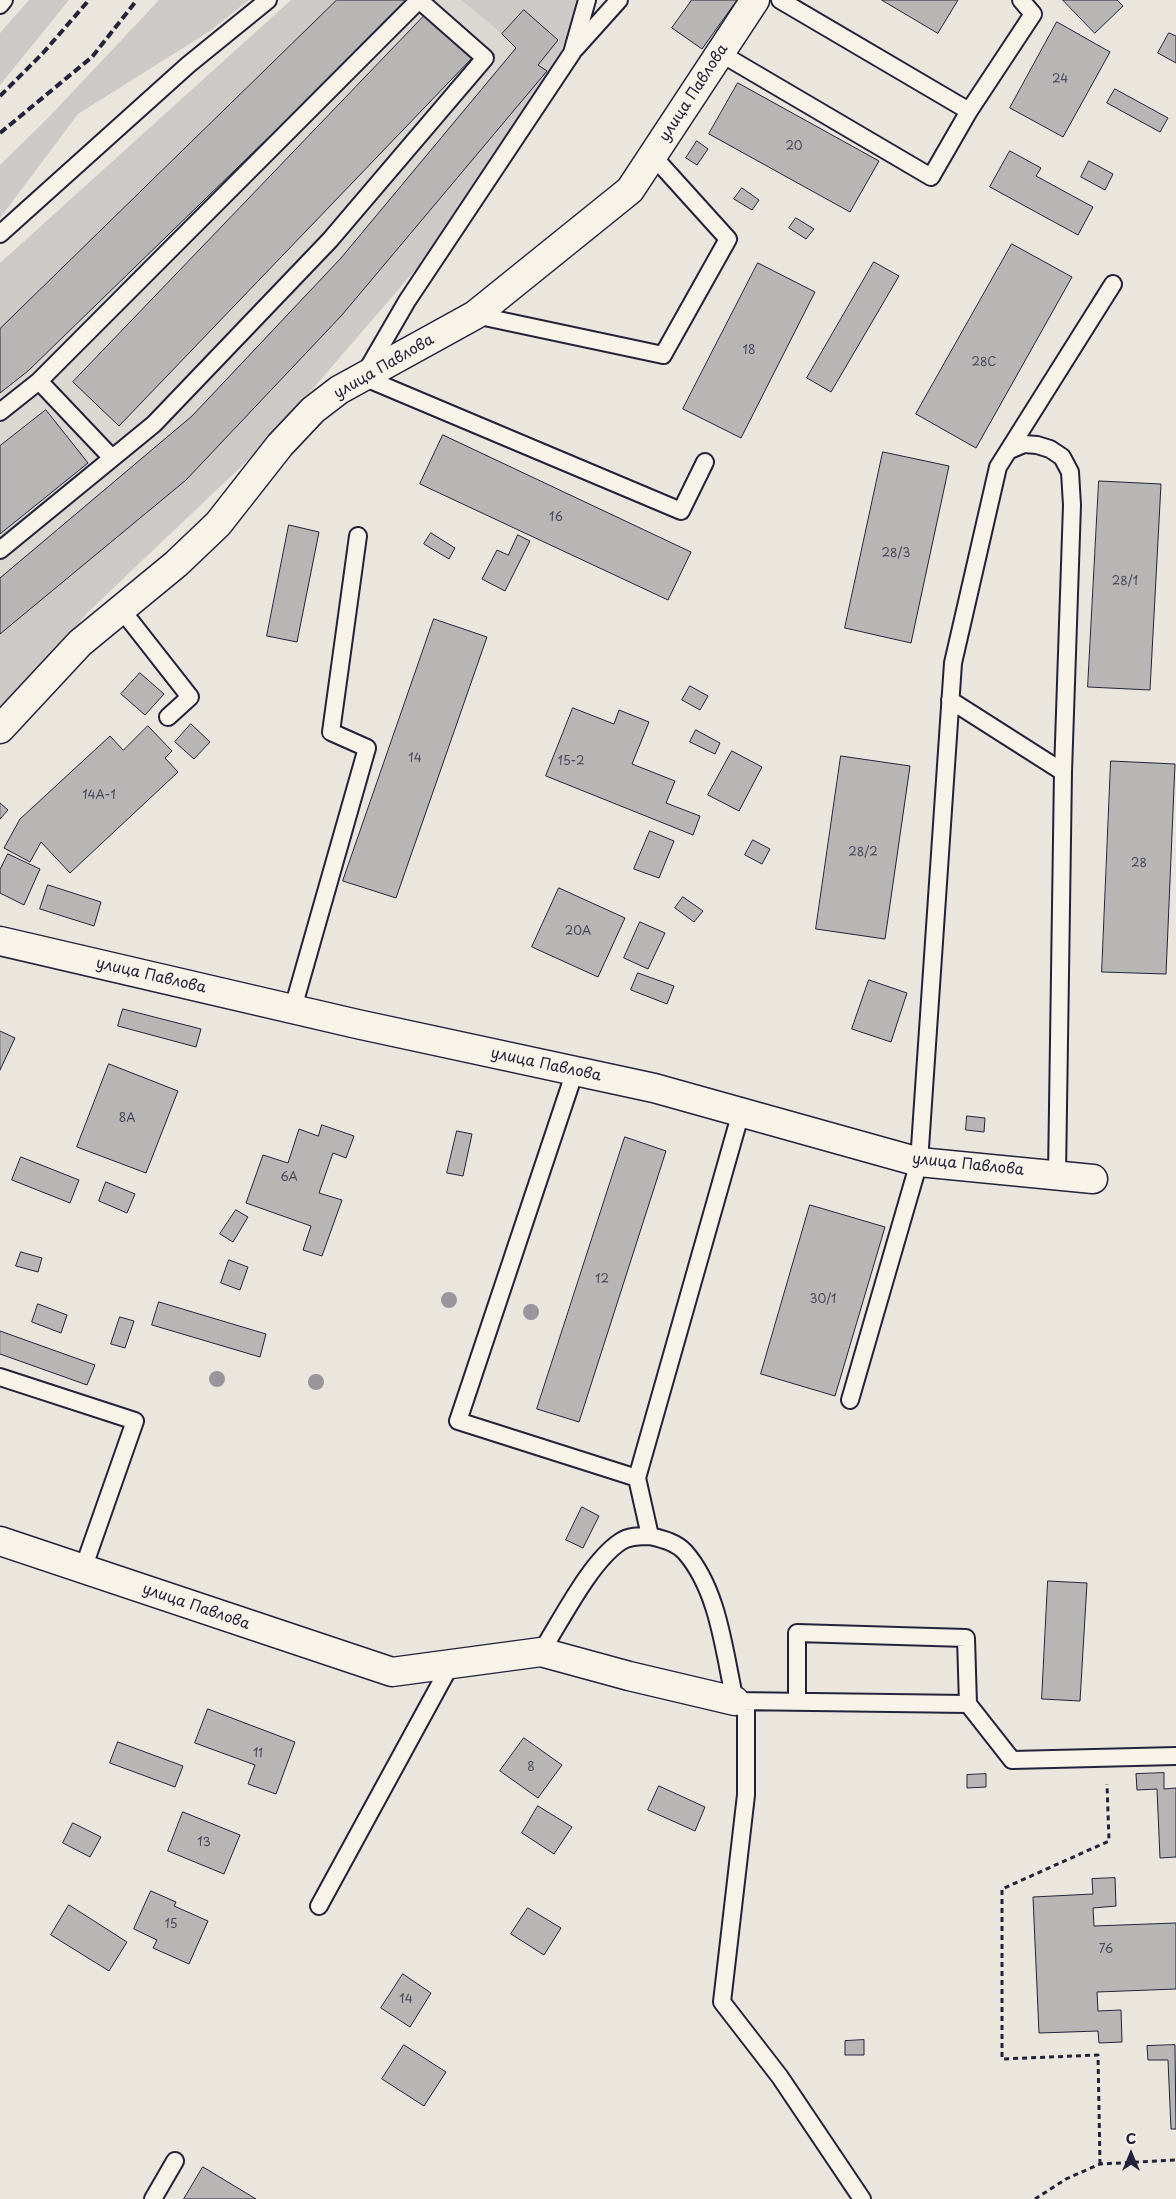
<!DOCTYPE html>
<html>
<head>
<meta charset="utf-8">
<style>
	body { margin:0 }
	#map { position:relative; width:1176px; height:2199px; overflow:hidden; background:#eae6de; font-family:"Playpen Sans",sans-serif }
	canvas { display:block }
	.north { position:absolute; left:1106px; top:2129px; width:50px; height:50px; -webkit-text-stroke:4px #f7f3e8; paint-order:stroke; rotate:0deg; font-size:14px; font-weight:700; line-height:20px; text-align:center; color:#22223b }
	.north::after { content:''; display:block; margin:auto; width:18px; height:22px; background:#22223b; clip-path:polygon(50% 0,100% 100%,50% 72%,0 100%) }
</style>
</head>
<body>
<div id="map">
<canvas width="1176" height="2199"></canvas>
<div class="north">С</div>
</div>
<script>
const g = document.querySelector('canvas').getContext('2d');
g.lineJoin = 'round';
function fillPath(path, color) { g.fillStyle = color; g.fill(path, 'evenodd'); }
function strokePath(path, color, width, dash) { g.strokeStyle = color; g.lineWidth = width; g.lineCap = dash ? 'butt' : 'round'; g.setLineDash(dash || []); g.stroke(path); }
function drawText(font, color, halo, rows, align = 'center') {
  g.font = font + ' "Playpen Sans",sans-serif'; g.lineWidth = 4.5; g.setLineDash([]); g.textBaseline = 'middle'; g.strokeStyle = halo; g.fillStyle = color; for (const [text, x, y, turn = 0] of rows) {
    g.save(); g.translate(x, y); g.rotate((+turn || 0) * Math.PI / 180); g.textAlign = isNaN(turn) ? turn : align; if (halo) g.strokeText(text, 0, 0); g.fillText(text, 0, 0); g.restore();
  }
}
const built = new Path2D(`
	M337,0H461L502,34L524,10L558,40L539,65L547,71L342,315L186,480L0,634V329Z`);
const green = new Path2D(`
	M29,0H69L0,85V33Z
	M159,0H249L210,31L78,114L0,218V165L47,119Z
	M291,0H337L0,329V263Z
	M461,0H576L572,25L553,70L417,268L266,443L87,613L0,722V634L186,480L342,315L546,71L538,65L558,40L524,11L502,34Z`);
const building = new Path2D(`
	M337,0H410L28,371L0,393V329Z
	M692,0H737L702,49L672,28Z
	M882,0H958L938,33Z
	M1063,0H1117L1123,6L1095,33Z
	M524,10L558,40L538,65L547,71L342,315L186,480L0,634V578L192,416L341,258L516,48L502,34Z
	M426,14L472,58L119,426L73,382Z
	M1057,22L1110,52L1063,137L1010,108Z
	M1169,33L1176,36V63L1158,53Z
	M738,83L879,161L850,212L709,134Z
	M1115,89L1168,118L1160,132L1107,103Z
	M697,141L708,149L697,165L686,158Z
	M1010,151L1041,168L1036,176L1093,207L1078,235L990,187Z
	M1089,161L1113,174L1105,190L1081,177Z
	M742,188L759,200L752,210L734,199Z
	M796,218L814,229L806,239L789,228Z
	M1012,244L1072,277L976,448L916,414Z
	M874,262L899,276L831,392L807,378Z
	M758,263L815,292L741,438L683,409Z
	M46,410L88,463L0,534V446Z
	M443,435L691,552L668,600L420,484Z
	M883,452L949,466L911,643L845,628Z
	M1099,481L1161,484L1150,690L1088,687Z
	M289,525L319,532L297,642L267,636Z
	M431,533L455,548L449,559L424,544Z
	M518,535L530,541L505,591L482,579L497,550L508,555Z
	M434,619L487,637L396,898L343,881Z
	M140,673L164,694L145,715L121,694Z
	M690,686L708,696L700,710L682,700Z
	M573,708L614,724L619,710L649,722L632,764L675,781L666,803L700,816L693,835L546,776Z
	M191,724L210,742L194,759L175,742Z
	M148,726L172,751L165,758L178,772L70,873L41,842L30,862L4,848L20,819L110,736L123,750Z
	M696,730L720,743L715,754L690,742Z
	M732,751L762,767L739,811L708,795Z
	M841,756L910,766L885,939L816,929Z
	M1111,761L1175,764L1166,974L1102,972Z
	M0,803L8,810L0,819Z
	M650,831L674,841L659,878L634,869Z
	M753,840L770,849L762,864L745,855Z
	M8,854L40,869L24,905L0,893V870Z
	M48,885L101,902L94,926L40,909Z
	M559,888L625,918L598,977L532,947Z
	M683,897L703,911L694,922L675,908Z
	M640,922L665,933L648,969L624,958Z
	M638,973L674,986L667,1004L631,990Z
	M869,980L907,993L891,1042L852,1029Z
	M123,1009L201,1029L196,1047L118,1026Z
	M0,1031L15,1038L0,1070Z
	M109,1064L178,1091L146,1173L77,1147Z
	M967,1116L985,1118L984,1132L966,1130Z
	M322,1125L354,1136L346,1158L333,1153L319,1193L342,1200L322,1256L303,1250L311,1226L246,1203L263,1155L288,1163L299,1129L318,1136Z
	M457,1131L472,1134L463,1176L447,1173Z
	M625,1137L666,1151L579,1422L537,1409Z
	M21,1157L79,1180L70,1203L12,1180Z
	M106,1182L135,1194L127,1213L99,1201Z
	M810,1205L885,1227L835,1396L761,1374Z
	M236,1210L248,1217L233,1242L220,1234Z
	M21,1252L42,1258L38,1272L16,1266Z
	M229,1260L248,1267L240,1290L221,1283Z
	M159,1302L266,1334L260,1357L152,1325Z
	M38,1304L67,1315L61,1333L32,1322Z
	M120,1317L134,1321L125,1348L111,1344Z
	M0,1331L95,1365L87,1385L0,1354Z
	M582,1507L599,1516L583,1548L566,1540Z
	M1048,1581L1087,1583L1080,1701L1042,1699Z
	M208,1709L295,1742L276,1794L248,1784L255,1765L195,1743Z
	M524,1738L562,1765L538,1798L500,1771Z
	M118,1742L183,1766L175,1787L110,1763Z
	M1164,1773V1789L1176,1788V1857L1160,1858L1157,1789L1137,1790L1136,1774Z
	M986,1774V1787L967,1788V1775Z
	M659,1786L705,1807L695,1831L648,1810Z
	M538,1806L572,1827L554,1854L522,1833Z
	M183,1812L240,1835L224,1874L168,1851Z
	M73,1823L101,1837L90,1857L63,1843Z
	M1115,1878L1116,1906L1093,1908L1094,1926L1176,1923V1989L1097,1992L1098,2011L1121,2010L1122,2042L1099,2043L1098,2031L1039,2033L1033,1897L1093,1894L1092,1879Z
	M151,1891L176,1902L174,1906L208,1921L189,1964L153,1948L157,1940L134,1929Z
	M69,1905L127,1942L109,1971L51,1935Z
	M528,1908L561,1928L544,1955L511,1934Z
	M403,1974L431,1993L410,2027L381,2008Z
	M864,2040V2055H845V2041Z
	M404,2045L446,2072L424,2106L382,2079Z
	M1175,2045L1176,2129H1171L1168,2060H1148L1147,2046Z
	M203,2167L256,2199H184Z`);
const path = new Path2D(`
	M1100,2164L1098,2055L1002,2059V1889L1109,1841L1107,1784
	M1035,2199L1066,2179L1100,2164L1176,2160`);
const lane = new Path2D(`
	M587,0L572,53L407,301L363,377L681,511L705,462
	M780,0L969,111L1033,14L1021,0
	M0,5L4,0
	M575,49L619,0
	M720,53L931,177L969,111
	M0,234L188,65L268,0
	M475,315L663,355L728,239L653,156
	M0,412L39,381L112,458
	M1010,450L1024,444L1037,445L1050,449L1062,457L1070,472L1072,505L1063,772L1057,1175
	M0,550L154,424L330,240L485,58L419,0L39,381
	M121,609L190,697L168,717
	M950,700L1063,772
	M293,1008L367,748L331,732L358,536
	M575,1071L458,1421L637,1478
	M0,1377L135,1421L83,1569
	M850,1400L919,1162L953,663L998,467L1113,284
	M650,1536C662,1539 676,1542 685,1552C719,1591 724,1652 735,1701L968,1704L966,1638L797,1633V1702
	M541,1652C561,1621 590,1562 620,1542C628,1536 640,1536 650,1536L637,1478L741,1112
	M746,1701V1795L722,2002L780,2077L862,2199
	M968,1704L1012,1760L1176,1756
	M319,1906L451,1664
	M153,2199L175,2161`);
const street = new Path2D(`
	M0,729L80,643L176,564L218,524L280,445L313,410L339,390L475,315L630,190L755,0
	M0,941L357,1024L654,1088L919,1162L1093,1179
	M0,1541L392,1672L541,1652L629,1676L735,1701`);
const rail = new Path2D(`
	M0,96L43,53L89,0
	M0,133L92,57L137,0`);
const trees = [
	[449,1300],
	[531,1312],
	[217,1379],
	[316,1382]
];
const numberNames = [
	["24",1060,80],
	["20",794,147],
	["18",749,351],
	["28С",984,363],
	["16",556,518],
	["28/3",896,554],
	["28/1",1125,582],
	["14",415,759],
	["15-2",571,762],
	["14А-1",99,796],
	["28/2",863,853],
	["28",1139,864],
	["20А",578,932],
	["8А",127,1119],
	["6А",289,1178],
	["12",602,1280],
	["30/1",823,1300],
	["11",258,1754],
	["8",531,1768],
	["13",204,1843],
	["15",171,1925],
	["76",1106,1950],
	["14",406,2000]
];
const streetNames = [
	["улица Павлова",694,93,-57],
	["улица Павлова",384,367,-30],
	["улица Павлова",151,976,13],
	["улица Павлова",546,1065,12],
	["улица Павлова",968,1165,6],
	["улица Павлова",196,1607,19]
];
fillPath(built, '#dbd8d2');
fillPath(green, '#cdc9c6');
fillPath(building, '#b8b6b5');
strokePath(building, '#22223b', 1);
strokePath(lane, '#22223b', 20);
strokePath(street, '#22223b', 31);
strokePath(path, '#22223b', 3, [5, 4]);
strokePath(lane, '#f7f3e8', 16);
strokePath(street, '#f7f3e8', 28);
strokePath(rail, '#22223b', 4, [8, 4]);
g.fillStyle = '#98969b';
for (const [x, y] of trees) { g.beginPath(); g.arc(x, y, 8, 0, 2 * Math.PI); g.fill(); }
drawText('12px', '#48475a', null, numberNames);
drawText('15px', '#22223b', '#f7f3e8', streetNames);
</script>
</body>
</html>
